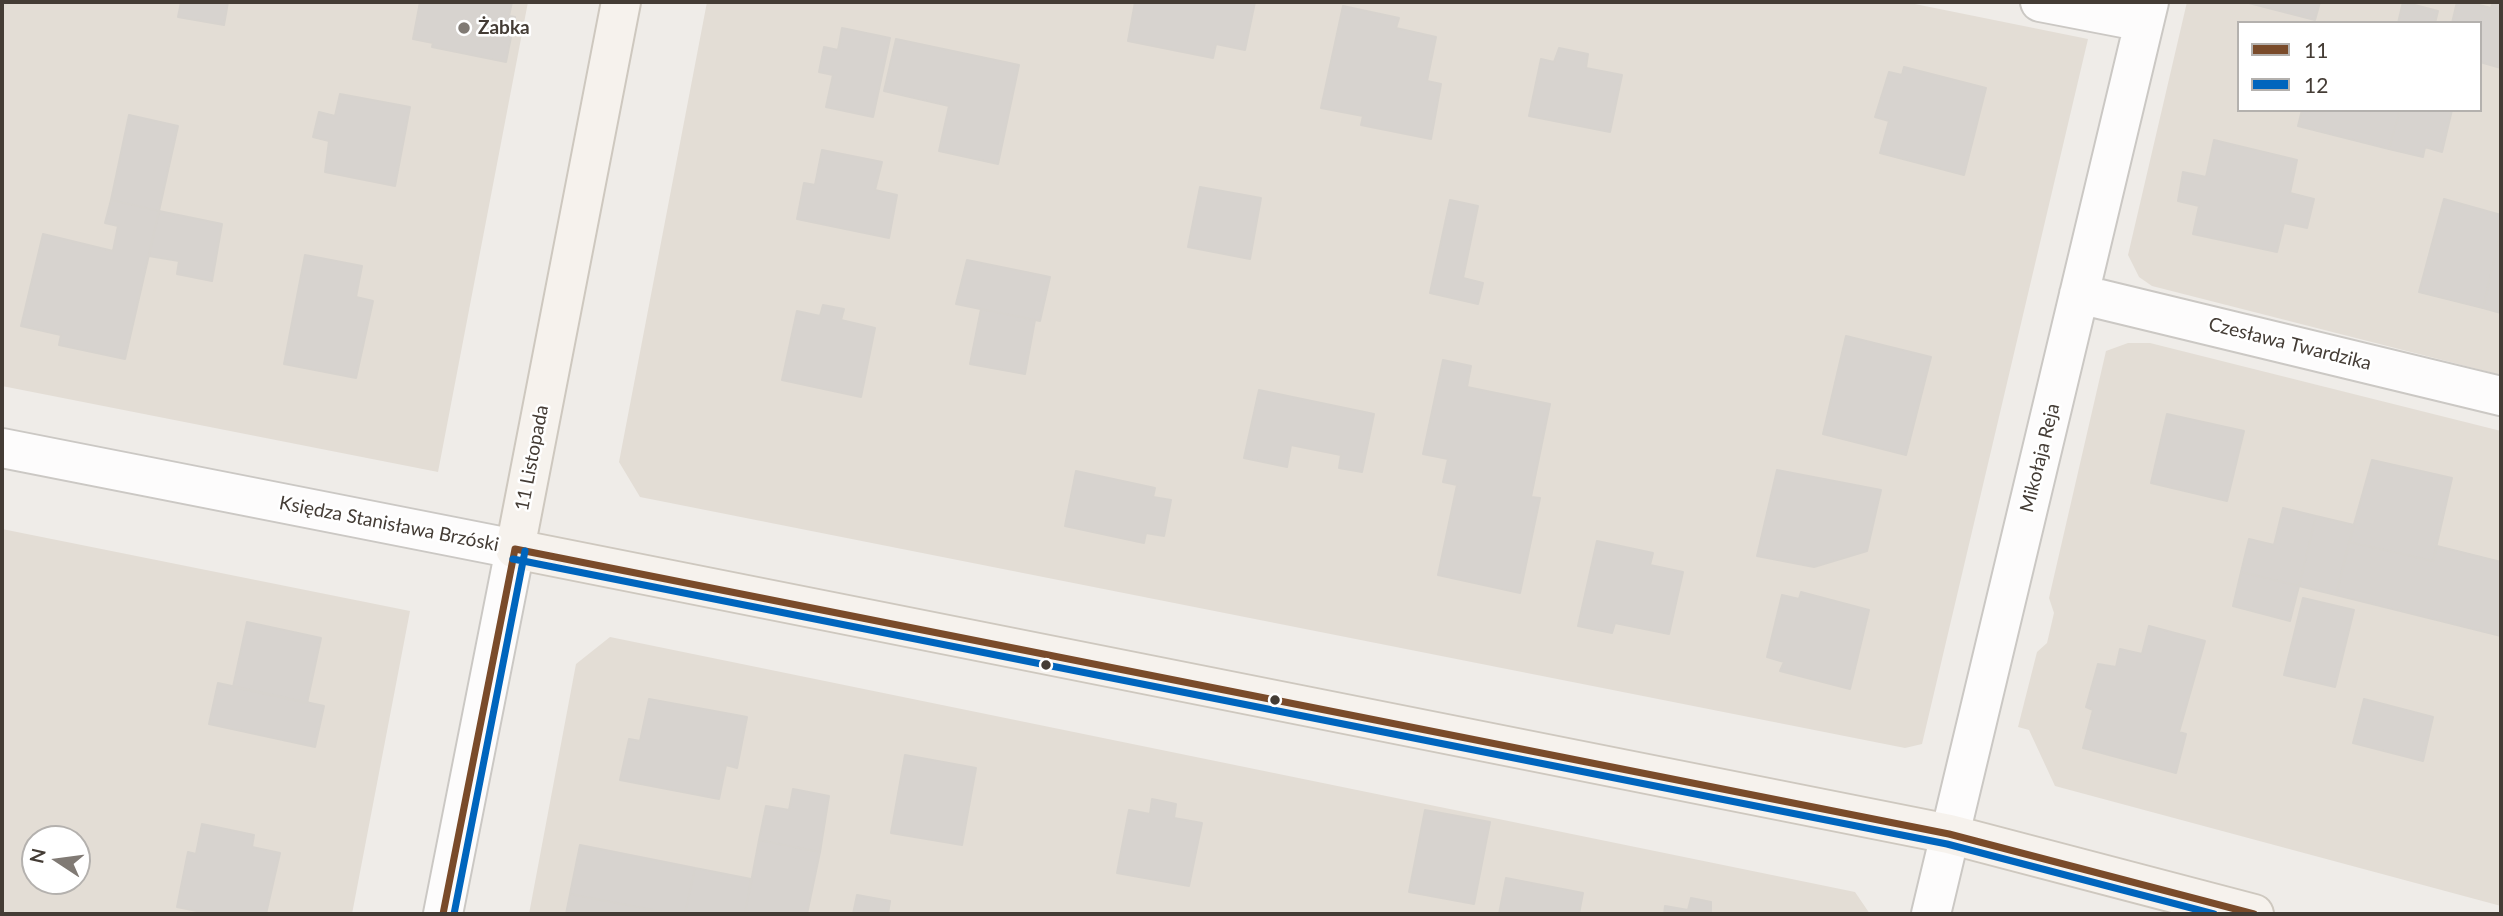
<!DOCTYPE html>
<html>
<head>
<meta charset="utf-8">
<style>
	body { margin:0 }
	#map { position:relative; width:2503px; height:916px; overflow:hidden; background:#efece8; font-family:Lato,sans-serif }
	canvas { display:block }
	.frame { position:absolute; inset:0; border:4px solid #443c35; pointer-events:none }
	.legend { position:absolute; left:2237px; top:21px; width:245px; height:91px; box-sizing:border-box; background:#fff; border:2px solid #b4b1ae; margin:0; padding:9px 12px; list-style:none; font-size:21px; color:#443c35 }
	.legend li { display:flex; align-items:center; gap:14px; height:35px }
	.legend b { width:35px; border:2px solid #b4b1ae }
	.north { position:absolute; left:21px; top:825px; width:70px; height:70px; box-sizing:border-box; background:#fff; border:2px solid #b4b1ae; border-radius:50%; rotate:283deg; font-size:19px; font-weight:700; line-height:28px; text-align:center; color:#443c35 }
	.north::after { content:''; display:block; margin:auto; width:24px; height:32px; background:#807a74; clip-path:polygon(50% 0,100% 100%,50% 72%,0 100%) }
</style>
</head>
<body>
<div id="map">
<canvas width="2503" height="916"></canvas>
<div class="frame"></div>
<ul class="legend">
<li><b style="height:9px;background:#7a4b2a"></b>11</li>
<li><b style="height:9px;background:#0065bd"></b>12</li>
</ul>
<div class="north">N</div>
</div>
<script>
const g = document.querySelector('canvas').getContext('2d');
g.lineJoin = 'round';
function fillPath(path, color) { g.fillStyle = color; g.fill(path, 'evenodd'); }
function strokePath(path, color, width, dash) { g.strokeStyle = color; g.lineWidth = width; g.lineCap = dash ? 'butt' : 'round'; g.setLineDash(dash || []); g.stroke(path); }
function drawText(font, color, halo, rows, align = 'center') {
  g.font = font + ' Lato,sans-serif'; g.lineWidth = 5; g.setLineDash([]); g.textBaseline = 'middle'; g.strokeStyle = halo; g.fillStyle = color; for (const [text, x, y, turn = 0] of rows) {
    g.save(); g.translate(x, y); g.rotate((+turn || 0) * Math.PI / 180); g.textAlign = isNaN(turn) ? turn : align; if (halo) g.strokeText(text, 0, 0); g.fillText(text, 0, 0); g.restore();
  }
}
const residential = new Path2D(`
	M2,2H528L438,472L2,386Z
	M707,2H1905L2088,39L1922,744L1905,748L640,497L619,462Z
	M2187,2H2501V375L2152,286L2139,277L2128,255ZM2239,23H2480V110H2239Z
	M2128,343H2150L2501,431V906L2055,786L2029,730L2018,727L2037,652L2047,643L2054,613L2049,598L2106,351Z
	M2,529L410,611L352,914H2ZM35,839H77V881H35Z
	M610,637L1855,892L1870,914H529L576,664Z`);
const building = new Path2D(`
	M181,2H228L224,25L178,17Z
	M420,2L440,5V2H512L509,16L515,17L506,62L432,47L433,43L413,39Z
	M1135,2H1255L1245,50L1216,44L1213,58L1128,41Z
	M2245,2H2320L2315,20Z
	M2403,2L2438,11L2435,23H2398Z
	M2457,2H2467L2491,8L2493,2H2501V68L2480,62V23H2452Z
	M1343,6L1399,18L1396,28L1436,37L1427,81L1441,84L1431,139L1361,125L1363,116L1321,108Z
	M842,28L890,38L873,117L826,107L833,75L819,72L824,47L838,50Z
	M896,39L1019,65L998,164L939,151L949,106L884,91Z
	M1559,48L1588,54L1586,68L1622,75L1610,132L1529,116L1541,59L1554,62Z
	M1904,67L1986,88L1964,175L1880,153L1889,121L1875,117L1889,72L1902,75Z
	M340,94L410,107L395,186L325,172L329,141L313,137L319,112L335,116Z
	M2302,110H2400L2389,149L2298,126Z
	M2400,110H2452L2442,152L2425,147L2423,157L2389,149Z
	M129,115L178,126L159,211L111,200Z
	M2214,140L2297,160L2290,193L2314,199L2307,228L2284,223L2277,252L2193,234L2199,206L2178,201L2183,172L2206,177Z
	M822,150L882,162L875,190L897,195L889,238L797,219L804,183L815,185Z
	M1200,187L1261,198L1250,259L1188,247Z
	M2444,199L2501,215V231L2483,308L2419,292Z
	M111,200L159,211L125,359L59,345L61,335L21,326L43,234L113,251L118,226L105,223Z
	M1450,200L1478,206L1463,278L1483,283L1478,304L1430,293Z
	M159,211L222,224L212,281L177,274L179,261L149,256Z
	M2501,231V313L2483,308Z
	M305,255L362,266L356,297L373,301L356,378L284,364Z
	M967,260L1050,277L1040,321L956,304Z
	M823,305L844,309L841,320L875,328L861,397L782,380L797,311L820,316Z
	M981,309L1035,320L1025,374L970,364Z
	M1846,336L1931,357L1906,455L1823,434Z
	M1443,360L1471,366L1467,387L1550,404L1531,497L1540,498L1520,593L1438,575L1457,485L1443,482L1448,459L1423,454Z
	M1259,390L1374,414L1362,472L1339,468L1341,455L1291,445L1287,467L1244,458Z
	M2167,414L2244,431L2227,501L2151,483Z
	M2372,460L2452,478L2433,561L2349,542Z
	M1777,470L1881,490L1867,551L1814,567L1757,556Z
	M1076,471L1155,488L1153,497L1171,500L1164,536L1146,533L1144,543L1065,526Z
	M2283,508L2316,516L2299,586L2241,572L2249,539L2274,545Z
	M2316,516L2354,525L2336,595L2299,586Z
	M1597,541L1653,553L1650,565L1683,572L1669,634L1615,623L1612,633L1578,626Z
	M2349,542L2433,561L2437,546L2501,562V636L2336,595Z
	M2241,572L2299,586L2290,621L2233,606Z
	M1801,592L1869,610L1850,689L1780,671L1784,662L1767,657L1782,595L1799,599Z
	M2303,598L2354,610L2335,687L2284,675Z
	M247,622L321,638L307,703L233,687Z
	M2149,626L2205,641L2179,732L2186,734L2176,773L2083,748L2093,710L2086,707L2098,664L2116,667L2120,649L2142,654Z
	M218,683L324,706L315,747L209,724Z
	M649,699L747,717L737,768L726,765L719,799L620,780L629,739L640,741Z
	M2364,699L2433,717L2423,761L2353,743Z
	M905,755L976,768L962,845L891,833Z
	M793,789L829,796L820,852L759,840L766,806L789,810Z
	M1152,799L1176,804L1174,818L1202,823L1189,886L1117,873L1129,810L1150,814Z
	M1425,810L1490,822L1474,904L1409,892Z
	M202,824L254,835L252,847L280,853L266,914H202V912L177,907L188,852L196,854Z
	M759,840L820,852L807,914H745Z
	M580,845L695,868L685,914H674L570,894Z
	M695,868L751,879L745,914H685Z
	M1506,878L1583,893L1579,914H1499Z
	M570,894L674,914H566Z
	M857,895L890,901L888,914H853Z
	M1691,898L1711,902V914H1664L1665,906L1688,910Z`);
const minor = new Path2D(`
	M2040,2L2144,22
	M2079,294L2501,396
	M2,448L515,549
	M1931,914L2149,2`);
const tertiary = new Path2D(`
	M443,914L515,549`);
const secondary = new Path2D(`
	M621,2L515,549L1949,834L2254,914`);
const bus1 = new Path2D(`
	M515,549L1949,834L2254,914
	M443,914L515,549`);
const bus2 = new Path2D(`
	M513,559L1947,844L2214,914
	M454,914L525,551`);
const markers = [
	[464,28,7,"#807a74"],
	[1046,665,6,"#443c35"],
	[1275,700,6,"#443c35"]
];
const poiNames = [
	["Żabka",478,28]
];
const streetNames = [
	["Czesława Twardzika",2290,344,14],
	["11 Listopada",532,458,-79],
	["Mikołaja Reja",2040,458,-76],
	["Księdza Stanisława Brzóski",389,524,11]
];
fillPath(residential, '#e3ddd5');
fillPath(building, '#d7d3cf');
strokePath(building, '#d7d3ce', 2);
strokePath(minor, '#cbc8c4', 42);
strokePath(tertiary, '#cbc8c4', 42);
strokePath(secondary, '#cec8bf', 42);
strokePath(minor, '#fdfcfc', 38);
strokePath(tertiary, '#fdfcfc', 38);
strokePath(secondary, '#f6f2ed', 38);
strokePath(bus1, '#7a4b2a', 7);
strokePath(bus2, '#0065bd', 7);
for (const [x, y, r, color] of markers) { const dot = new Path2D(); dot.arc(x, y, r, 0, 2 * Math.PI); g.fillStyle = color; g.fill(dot); strokePath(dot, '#fff', 2.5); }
drawText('bold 19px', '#443c35', '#fff', poiNames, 'left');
drawText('19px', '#443c35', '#fff', streetNames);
</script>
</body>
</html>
